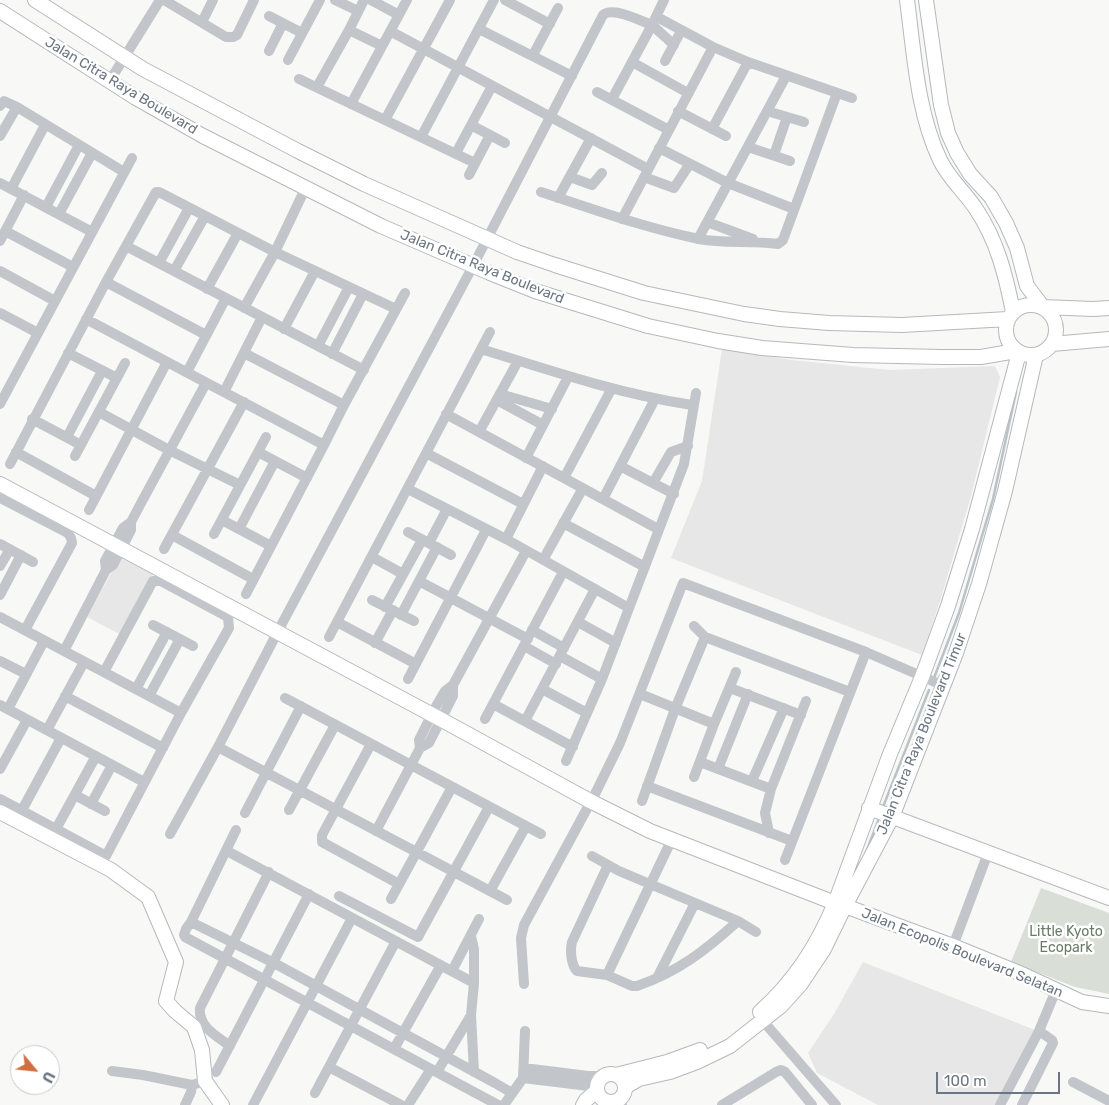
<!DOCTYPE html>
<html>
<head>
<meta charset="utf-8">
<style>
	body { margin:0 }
	#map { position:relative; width:1109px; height:1105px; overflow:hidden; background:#f8f8f6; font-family:Rubik,sans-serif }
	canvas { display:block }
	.north { position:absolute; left:10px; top:1045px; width:50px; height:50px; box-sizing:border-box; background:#fff; border:1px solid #c4c8cd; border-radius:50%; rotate:118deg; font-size:14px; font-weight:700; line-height:20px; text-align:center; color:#6b7683 }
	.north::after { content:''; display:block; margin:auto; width:18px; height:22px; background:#cf6e3f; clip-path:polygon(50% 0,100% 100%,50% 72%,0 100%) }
	.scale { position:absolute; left:936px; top:1072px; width:124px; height:22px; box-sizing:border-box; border:2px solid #6b7683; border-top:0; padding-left:6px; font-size:15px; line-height:18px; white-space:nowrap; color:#6b7683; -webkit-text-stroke:4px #fff; paint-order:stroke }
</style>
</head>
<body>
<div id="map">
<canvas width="1109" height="1105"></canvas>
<div class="north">U</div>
<div class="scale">100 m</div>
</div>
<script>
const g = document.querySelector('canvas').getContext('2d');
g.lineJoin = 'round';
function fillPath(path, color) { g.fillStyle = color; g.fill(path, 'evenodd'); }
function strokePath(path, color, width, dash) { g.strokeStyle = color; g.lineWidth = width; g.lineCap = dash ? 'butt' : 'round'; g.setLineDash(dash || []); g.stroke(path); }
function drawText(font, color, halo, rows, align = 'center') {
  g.font = font + ' Rubik,sans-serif'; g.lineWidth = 5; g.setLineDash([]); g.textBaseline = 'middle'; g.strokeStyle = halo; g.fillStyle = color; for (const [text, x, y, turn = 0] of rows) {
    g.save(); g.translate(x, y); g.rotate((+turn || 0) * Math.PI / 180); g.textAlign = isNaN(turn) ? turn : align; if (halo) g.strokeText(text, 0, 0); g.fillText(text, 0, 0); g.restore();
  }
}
const built = new Path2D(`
	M722,349L792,360L889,370L995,366L1000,377L971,496L941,598L922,655L671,558L702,481Z
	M121,555L154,573L121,635L87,617Z
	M863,962L1035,1030L995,1105H878L817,1073L808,1053L834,1014Z`);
const green = new Path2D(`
	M1041,888L1109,913V994L1075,987L1011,962Z`);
const stream = new Path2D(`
	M934,678L959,613L993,499L1016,392
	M883,807L929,690
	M865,855L878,821`);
const street = new Path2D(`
	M164,0L226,37H233L237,35L254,0
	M335,0L358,11
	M371,0L399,15
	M505,0L550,24
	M269,16L302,33
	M657,17L713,47L748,62L852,98
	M202,22L213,0
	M479,29L572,76
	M349,30L382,46
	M390,31L648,169
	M269,51L283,23
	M533,55L558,8
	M288,60L320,0
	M665,61L681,31
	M632,62L688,93
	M299,79L475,163
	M109,82L160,0
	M317,87L349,30L364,0
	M597,92L669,130
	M612,99L652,25L674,45
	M351,104L407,0
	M0,106L4,101L17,107
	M678,111L726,136
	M767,111L804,122
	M385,120L450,0
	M471,125L505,143
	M712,129L748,62
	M0,136L17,107L124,172
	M421,137L494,0
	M748,147L790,161
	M659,148L728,183L794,209
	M456,153L492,86
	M774,155L787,117
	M469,175L490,135
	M570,177L592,185L602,173
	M644,177L674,188L689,165
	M0,183L92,232
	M11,189L45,125
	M541,192C593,209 645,228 699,239C725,244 752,240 778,244L783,240L837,93
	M558,198L591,138
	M46,207L79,145
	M59,214L92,153
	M622,219L713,47
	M707,222L753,239
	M5,231L73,267
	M698,239L786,76
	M0,241L24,195
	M126,246L364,370
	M159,263L189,208
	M0,271L55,301
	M174,271L205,216
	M106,282L206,335
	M207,289L238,233
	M244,308L275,252L305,189
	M0,313L38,333
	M86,319L324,445
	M284,329L315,271
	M318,346L349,287
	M481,349C551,371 620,394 692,405
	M68,353L117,378
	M244,353L344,405
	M332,354L363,294
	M187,372L226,298
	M224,392L262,317
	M500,394L552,409
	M497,400L543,425
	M0,404L132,158
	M99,412L169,450L240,485
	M446,414L658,529
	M32,419L81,445
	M479,432L518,361
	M67,437L102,371
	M16,452L96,496
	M258,452L307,478
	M426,453L523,504
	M75,456L125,363
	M526,458L568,377
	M10,464L106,282L156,192H159L275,252L396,309
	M620,466L674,494
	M564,478L612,388
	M653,483L671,452L688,446
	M408,489L506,539L629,608
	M0,498L68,533L71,538L72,543L25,630
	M603,499L655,399
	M89,510L167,362
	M222,520L271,546
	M563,523L645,567
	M239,529L275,461
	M408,532L451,555
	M214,534L266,437
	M172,535L253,579
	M506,539L543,466
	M429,543L447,509
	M0,544L33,562
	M164,549L244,402
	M372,557L403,574
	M543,560L583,488
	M0,566L10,549
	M106,570L105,561L123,528L131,522
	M419,581L528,639
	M246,594L324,445L344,405L405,293
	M0,595L21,555
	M372,600L414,621
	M385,607L422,540
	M401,615L437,547
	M0,617L181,713
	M337,622L416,664
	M578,622L616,643
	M153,625L193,646
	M694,626L705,637L850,692
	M532,630L564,648
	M329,637L490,332
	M375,643L393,610
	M524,646L556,664
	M64,651L106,570L113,565L131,530V522L140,505L206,383
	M560,656L602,679
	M0,661L26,674
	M408,679L486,530
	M730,688L801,715
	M136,689L167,632
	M542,689L587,713
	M640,694L714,724
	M65,696L163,748
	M149,696L180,639
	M285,698L541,834
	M493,704L573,747
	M0,705L144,782
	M8,709L44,641
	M485,719L563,572
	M525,721L595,589
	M47,730L84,662
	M371,744L322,835V842L399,884
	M218,747L507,900
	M420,748L429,743L453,696V685
	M566,761L602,679L684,464L696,393
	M700,762L771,789
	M0,769L27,720
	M718,769L748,694
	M694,777L714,724L736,672
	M752,781L784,708
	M647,786L792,841
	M75,795L105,811
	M0,799L106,856L181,713L229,628L228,617L161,581H153L104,672
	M642,801L675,709L705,637
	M91,804L112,765
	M289,810L335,725
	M21,812L61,738
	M245,813L301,706
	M56,829L96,756
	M236,830L191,922L186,929L184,935L185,937L498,1105
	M376,831L420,748L419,740L435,708L445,691L453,685L526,551
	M769,833L765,813L771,789L806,701
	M170,834L218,747L277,633L473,266L603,15C613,6 640,21 652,25L664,0
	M227,851L474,983L471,1015L474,1072
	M592,856L619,871L738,921L756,932
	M785,860L866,652
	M608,865L572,942C570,950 571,965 577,971L607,975L632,986H637C678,972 706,950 738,921
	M490,891L526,826
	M339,896L418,937L489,807
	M391,899L452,787
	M191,922L274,963L495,1083L512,1093
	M471,936L474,949V983
	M953,946L988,853
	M452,971L479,919
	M607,975L672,839
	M657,978L695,903
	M524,984L521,938L524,925L596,792L620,743L683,583L866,652L944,686
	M763,1021L836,1105
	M230,1046C217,1036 198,1027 200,1008L269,872
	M394,1049L441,965
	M329,1067L401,1105
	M524,1068L588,1076H605
	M112,1071L143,1075L192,1085L205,1081
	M216,1072L309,894
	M437,1072L471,1015
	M523,1078L597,1087
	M1073,1082L1109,1101
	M315,1093L396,941
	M619,1099L622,1105
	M185,1105L191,1092L192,1085
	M253,1105L352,918
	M408,1105L431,1069
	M504,1105L523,1078L525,1031
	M722,1105L776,1072L781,1070L785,1072L812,1105
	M1000,1105L1039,1031L1056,990
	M1022,1105L1053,1043L1052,1040L1039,1031`);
const secondary = new Path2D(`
	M35,0L143,69L298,151L364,184L470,231L517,252L555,265L644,293L744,314L780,319L829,323L902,325L1008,319
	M907,0C914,52 917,112 940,160C949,179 965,192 976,209C997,240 1006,276 1013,312
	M926,0L941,105L948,133L957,153L970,174L991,197L1006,223L1017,248L1027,286L1043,307L1093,309L1109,308
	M0,11L136,98L203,136L381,226L490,273L535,291L648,326L718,341L762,348L853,355L942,357H981L1016,351
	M1006 330a25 25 0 1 1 50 0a25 25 0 1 1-50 0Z
	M1052,344L1109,339
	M0,484L442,720L590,801L650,831L835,903
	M869,808L1109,898
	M0,812L111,870L148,897L176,962L166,1001L175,1011L194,1027L202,1050L205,1081L222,1105
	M845,906L953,946L1024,975L1082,1002L1109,1006
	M760,1012C795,980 817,946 835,903L890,754L922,677L948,606L972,529L1019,353
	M597 1088a14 14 0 1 1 28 0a14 14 0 1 1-28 0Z
	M616,1075L667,1062L700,1050
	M625,1087L639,1079L670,1072L697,1062L730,1046L781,1006L800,985L824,949L845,906L892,817L956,653L979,584L1005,491L1036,355
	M583,1105L586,1100L597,1091`);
const streetNames = [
	["Jalan Citra Raya Boulevard",121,86,31],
	["Jalan Citra Raya Boulevard",482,267,22],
	["Jalan Citra Raya Boulevard Timur",922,734,-68],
	["Jalan Ecopolis Boulevard Selatan",962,953,22]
];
const parkNames = [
	["Little Kyoto",1066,932],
	["Ecopark",1066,948]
];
fillPath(built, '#e6e7e6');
fillPath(green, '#d9ded7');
strokePath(stream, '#bac2c7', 2.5);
strokePath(secondary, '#b5b9bd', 16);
strokePath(street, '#c2c5c9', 10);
strokePath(secondary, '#fff', 14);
drawText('14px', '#6b7683', '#fff', streetNames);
drawText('14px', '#6b7b69', '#fff', parkNames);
</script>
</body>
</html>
